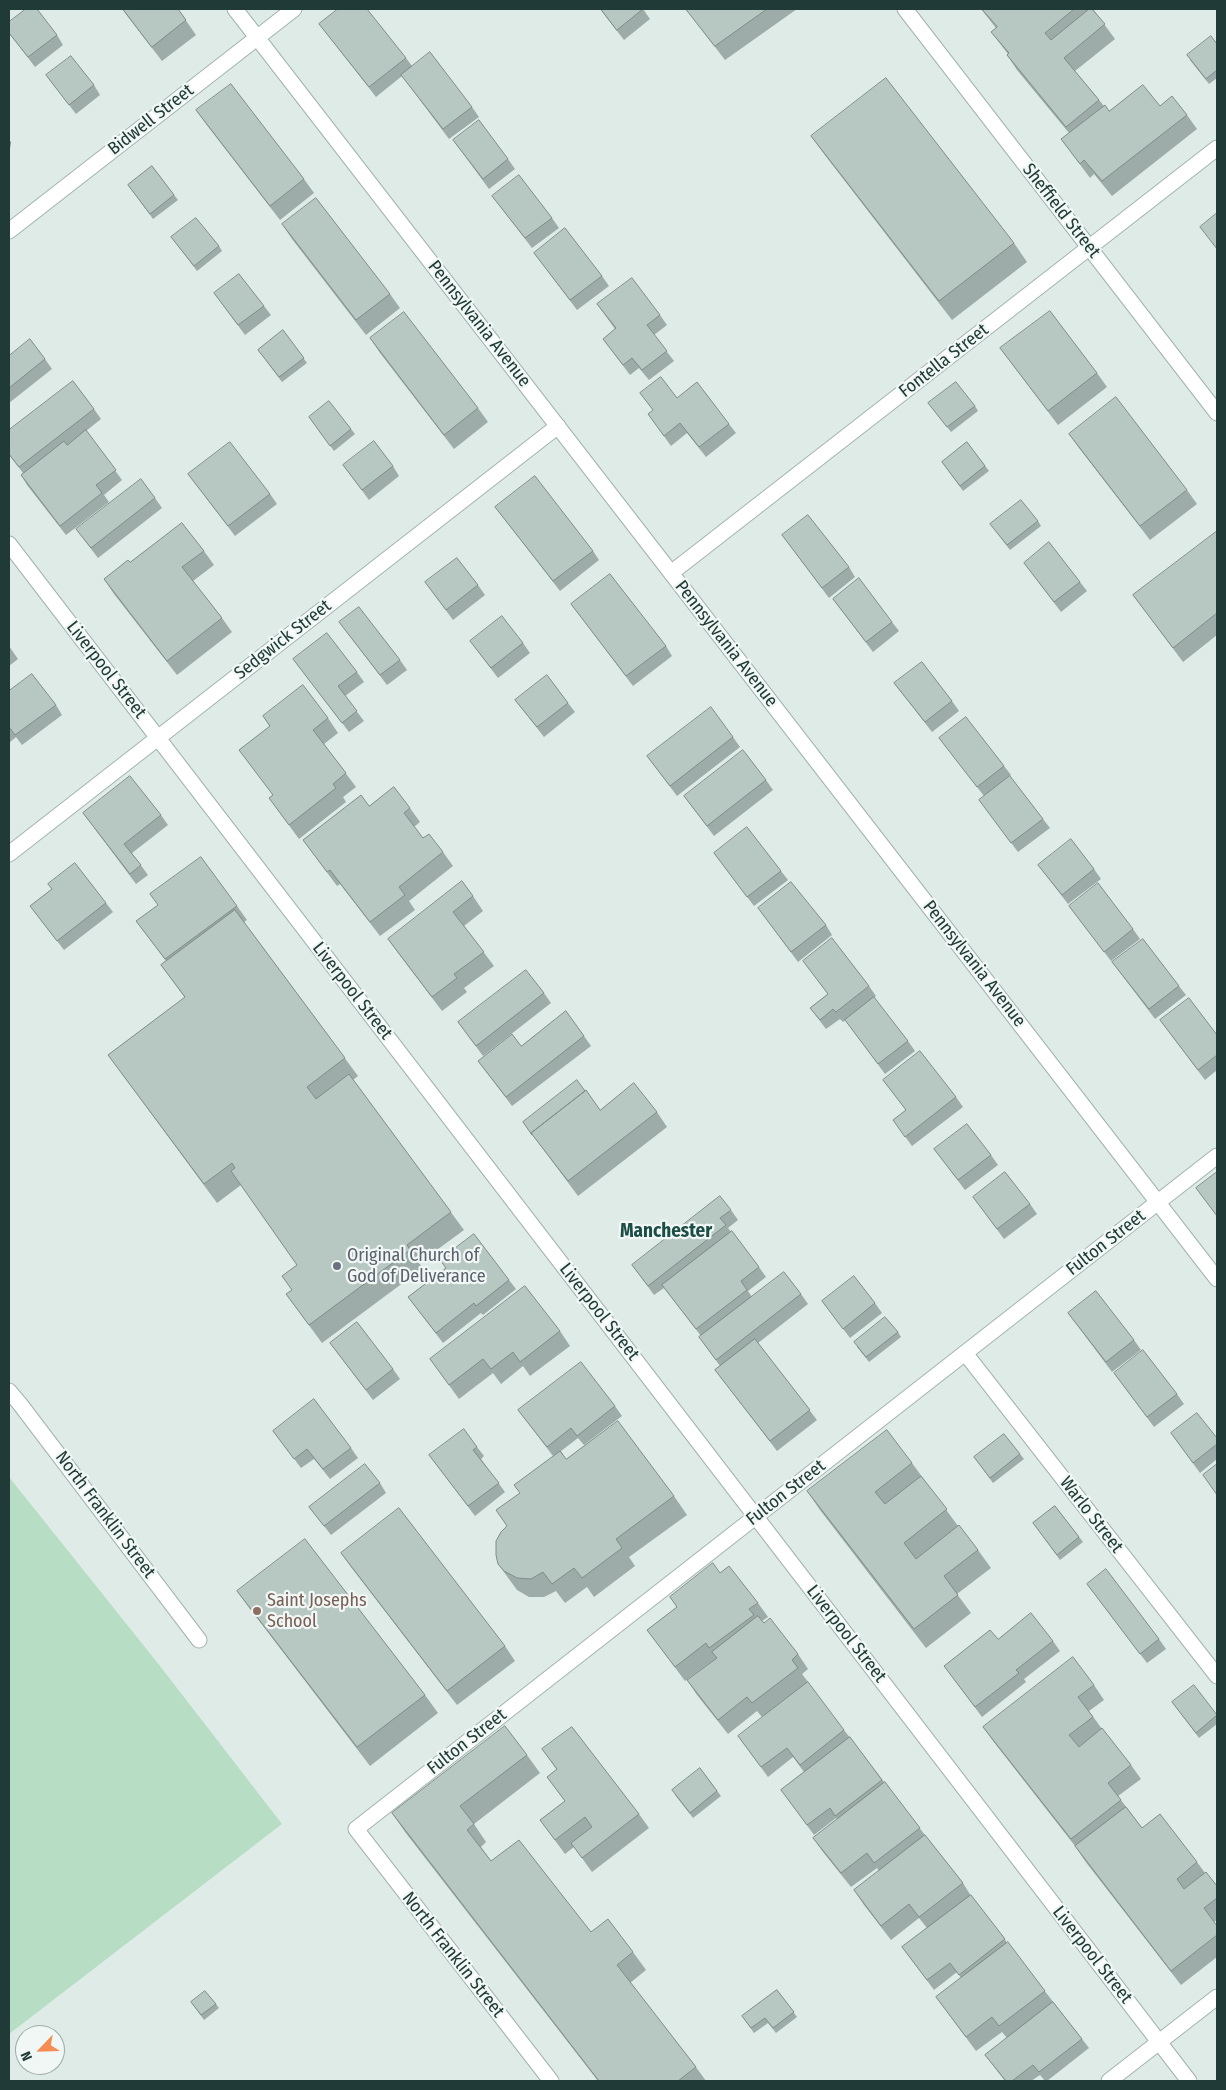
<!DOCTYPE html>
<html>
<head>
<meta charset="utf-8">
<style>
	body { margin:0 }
	#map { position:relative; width:1226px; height:2090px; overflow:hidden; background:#dfebe7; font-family:"Fira Sans Condensed",sans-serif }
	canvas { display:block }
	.frame { position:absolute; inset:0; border:10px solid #203b37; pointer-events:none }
	.north { position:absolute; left:15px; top:2025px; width:50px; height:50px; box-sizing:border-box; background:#f0f7f4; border:1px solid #9daca8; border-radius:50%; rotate:246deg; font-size:14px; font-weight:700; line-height:20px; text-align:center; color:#203b37 }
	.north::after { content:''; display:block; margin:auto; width:18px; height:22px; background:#f58c53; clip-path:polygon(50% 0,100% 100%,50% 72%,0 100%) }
</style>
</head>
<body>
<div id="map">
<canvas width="1226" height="2090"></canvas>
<div class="frame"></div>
<div class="north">N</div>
</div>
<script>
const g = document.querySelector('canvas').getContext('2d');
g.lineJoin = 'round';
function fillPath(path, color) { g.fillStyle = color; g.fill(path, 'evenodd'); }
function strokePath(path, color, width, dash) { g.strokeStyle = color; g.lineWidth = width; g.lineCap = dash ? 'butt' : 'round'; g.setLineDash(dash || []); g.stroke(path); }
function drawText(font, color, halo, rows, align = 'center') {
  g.font = font + ' "Fira Sans Condensed",sans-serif'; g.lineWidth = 4.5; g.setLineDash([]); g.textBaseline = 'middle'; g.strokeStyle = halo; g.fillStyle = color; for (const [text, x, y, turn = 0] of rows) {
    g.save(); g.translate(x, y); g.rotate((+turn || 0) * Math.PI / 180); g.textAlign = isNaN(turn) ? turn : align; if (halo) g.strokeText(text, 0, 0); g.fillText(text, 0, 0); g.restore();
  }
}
const green = new Path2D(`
	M9,1477L160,1666L282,1824L9,2034Z`);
const minor = new Path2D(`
	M235,9L1217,1279
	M905,9L1217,413
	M9,231L294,9
	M9,544L1189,2081
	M671,573L1217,148
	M9,854L558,426
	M965,1353L1217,1676
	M9,1391L20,1404L199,1640
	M551,2081L356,1829L1217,1156
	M1109,2081L1217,1997`);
const wall = new Path2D(`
	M122,9H178L196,35L162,61Z
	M600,9H643L650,19L624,40Z
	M686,9H797L725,60Z
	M981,9H1093L1115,39L1075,71L1104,106L1109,111L1160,106L1187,115L1197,129L1112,196L1094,174L1090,178L1061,139L1069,133L1017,70L1007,55L1008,54L991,32L996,28Z
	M9,22L57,35L63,45L35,67L9,33Z
	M319,24L406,58L412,66L472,107L479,117L449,139L402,76L376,97Z
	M1217,44V78L1209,84L1190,60Z
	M46,75L94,85L100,95L76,114Z
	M196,110L304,179L314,193L280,220L206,124Z
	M811,136L1014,243L1027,262L952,320L824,154Z
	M453,140L508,159L515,169L489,189Z
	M152,166L178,200L153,219L128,185Z
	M492,196L552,218L559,228L532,248Z
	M282,224L390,294L400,308L366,335L292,239Z
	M175,242L219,246L222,251L197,271Z
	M534,253L602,276L609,286L577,310Z
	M214,293L264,306L271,315L245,335Z
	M597,304L660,315L667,325L654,335L674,361L649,380L639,368L630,375L603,339L615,329Z
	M283,330L307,363L282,382L258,350Z
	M370,338L478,408L488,422L454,449L380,353Z
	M1000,348L1097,373L1107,387L1058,425Z
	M9,356L45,359L52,369L9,403Z
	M640,393L677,398L729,424L736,433L706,457L687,433L671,446L648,414L653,410Z
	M975,406L978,411L951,432L932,408Z
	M94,409L101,419L86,431L122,480L104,495L109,502L66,535L27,485L21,475L23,473L9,455V430Z
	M309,417L351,429L355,434L334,451Z
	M1069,434L1187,490L1197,504L1150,540L1079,448Z
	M967,442L989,471L963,491L942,462Z
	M343,465L393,466L399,476L369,500Z
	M188,474L270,494L277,504L235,536Z
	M155,498L162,508L98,558L76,529Z
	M495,507L593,551L599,560L560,591Z
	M1038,521L1041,526L1010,550L994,529Z
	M1217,534V635L1183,662L1133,595Z
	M782,535L849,567L855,577L829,598Z
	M204,551L214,565L193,581L222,618L232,632L177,675L114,594L104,579L130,562Z
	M1024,563L1080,582L1087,591L1061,612Z
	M425,582L478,585L485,595L453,620Z
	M833,599L892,622L899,631L873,652Z
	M571,604L666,646L672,656L633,686Z
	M339,622L400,660L407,670L387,685Z
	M470,641L523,643L530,653L498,678Z
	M9,646L18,659L9,666Z
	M293,659L357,672L364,682L345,696L364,721L349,732Z
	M894,683L952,701L959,711L932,732Z
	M9,691L56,705L62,715L22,745L16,737L9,743Z
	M515,700L568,703L575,712L544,737Z
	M263,716L328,718L338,733L324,744L356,787L343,797L346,802L299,839L269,798L273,795L239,750L270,727Z
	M733,737L740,747L677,796L647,756Z
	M939,738L1004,766L1011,775L984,796Z
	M766,780L773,790L714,836L684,796Z
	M979,800L1043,819L1050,828L1018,852Z
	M369,806L410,808L420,822L414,827L423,838L443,852L453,866L409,901L415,910L380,936L340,884L337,886L303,840Z
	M83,813L161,815L168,825L132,853L148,875L136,884Z
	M714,853L781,871L788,880L754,906Z
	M1038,865L1094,869L1101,879L1068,904Z
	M52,889L106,903L113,912L64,950L30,906Z
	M473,896L483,911L464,926L494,966L464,988L467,992L442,1011L398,953L388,939Z
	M237,906L247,920L244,922L358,1076L353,1080L464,1230L419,1263L423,1268L322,1343L286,1294L292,1290L282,1276L297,1265L241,1185L217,1203L108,1055L185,998L161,965L166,961L136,921Z
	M1069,906L1133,929L1140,939L1111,961Z
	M758,908L826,925L832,935L798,962Z
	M803,961L869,986L876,996L843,1022L840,1019L826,1029L810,1008L828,994Z
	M1112,962L1179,986L1186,995L1155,1019Z
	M544,993L551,1003L483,1056L458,1022Z
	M845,1020L908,1041L915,1051L885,1074Z
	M1160,1020L1217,1035V1070L1205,1080Z
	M584,1036L591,1046L512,1106L478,1061L521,1046Z
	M883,1080L956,1097L963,1107L912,1146L893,1120L906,1110Z
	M600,1110L657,1112L667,1127L578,1196L523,1122Z
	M934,1149L991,1155L998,1165L965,1190Z
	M973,1197L1030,1204L1037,1214L1004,1239Z
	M731,1210L738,1220L728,1228L759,1267L766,1277L748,1291L752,1297L801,1294L808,1304L758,1343L817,1420L777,1451L715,1370L720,1366L699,1337L701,1336L664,1288L654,1295L632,1265Z
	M446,1268L509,1280L516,1289L483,1315L481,1313L443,1343L408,1297Z
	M822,1301L875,1303L882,1313L850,1338Z
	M1068,1313L1134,1340L1141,1350L1112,1372Z
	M560,1331L570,1346L530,1376L523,1366L501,1384L493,1373L459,1399L430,1359Z
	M898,1332L901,1337L869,1362L857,1347Z
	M330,1343L393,1369L400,1379L373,1400Z
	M1114,1373L1177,1394L1184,1404L1154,1427Z
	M615,1406L622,1416L584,1445L578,1438L561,1451L566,1459L674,1496L687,1515L629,1557L635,1566L594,1597L587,1587L565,1603L556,1591L544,1597H529L517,1590L498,1564L507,1526L553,1456L518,1410Z
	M273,1431L351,1448L358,1458L330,1479L314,1459L301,1468Z
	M1171,1433L1217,1438V1459L1200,1473Z
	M477,1447L484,1456L481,1459L505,1492L475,1516L429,1455Z
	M1020,1454L1024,1459L993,1483L974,1457Z
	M912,1463L958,1526L978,1550L991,1568L957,1594L971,1613L926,1648L820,1510L807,1491Z
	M380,1483L386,1493L331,1535L309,1507Z
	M1055,1506L1083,1542L1060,1560L1033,1523Z
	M341,1553L505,1646L515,1661L457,1705L351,1567Z
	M720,1573L758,1603L768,1617L762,1621L798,1654L808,1669L802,1674L808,1682L762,1717L757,1711L728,1734L697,1695L687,1680L716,1658L685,1681L647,1630L677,1607L670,1597Z
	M1087,1584L1159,1639L1166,1649L1147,1663Z
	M237,1591L425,1695L438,1713L370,1766L250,1609Z
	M998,1639L1053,1641L1060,1651L1024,1679L1026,1682L982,1717L944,1666Z
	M1094,1685L1104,1700L1089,1711L1102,1729L1131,1765L1141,1779L1118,1796L1142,1828L1197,1862L1205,1873L1217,1886V1920L1214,1922L1217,1926V1957L1181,1985L1085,1861L1075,1846L993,1741L983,1727Z
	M1172,1702L1217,1715V1724L1199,1738Z
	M844,1730L925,1835L963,1883L971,1896L1089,2048L1047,2081H1045L1040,2075L1031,2081H1005L985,2055L1007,2038L1002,2032L976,2051L936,1997L961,1978L957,1972L934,1990L902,1947L927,1928L919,1918L891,1940L864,1905L854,1890L879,1871L877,1868L851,1887L823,1852L813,1838L837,1819L836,1818L814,1835L781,1790L804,1772L793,1757L768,1777L738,1736Z
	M542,1749L639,1814L649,1828L592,1872L574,1847L565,1854L540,1820L565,1801L547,1777L557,1770Z
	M527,1755L540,1773L474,1824L486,1842L481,1847L491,1861L591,1932L633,1952L646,1970L630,1983L696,2067L706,2081H598L405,1832L392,1813Z
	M700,1768L721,1796L693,1818L675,1795Z
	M777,1990L797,2017L776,2033L768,2023L754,2033L742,2016Z
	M191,2002L216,2004L219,2008L204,2020Z`);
const shadedWall = new Path2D(`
	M9,140L11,142L9,155Z`);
const building = new Path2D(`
	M26,9H37L57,35L28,57L9,33V22Z
	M123,9H178L186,20L152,47Z
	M338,9H367L406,58L369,87L319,24Z
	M601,9H643L617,30Z
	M686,9H767L715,46Z
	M982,9H1074L1045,33L1051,40L1089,9H1092L1105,24L1064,58L1099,100L1066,127L1007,55L1009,53L991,32L997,27Z
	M1211,36L1217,44V70L1206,79L1187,55Z
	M430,52L472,107L443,129L401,75Z
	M71,56L94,85L69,105L46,75Z
	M886,78L1014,243L939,301L811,136Z
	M231,84L304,179L270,206L196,110Z
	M1143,85L1160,106L1172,96L1187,115L1102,181L1084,160L1080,164L1061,139L1105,105L1109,111Z
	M479,120L508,159L483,179L453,140Z
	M152,166L174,195L150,214L128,185Z
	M519,175L552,218L525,238L492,196Z
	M316,198L390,294L356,320L282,224Z
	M1217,213V249L1200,227Z
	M196,218L219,246L194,266L171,237Z
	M565,228L602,276L570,300L534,253Z
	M239,274L264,306L238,325L214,293Z
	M632,278L660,315L647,325L667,351L642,370L632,358L623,365L603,339L616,328L597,304Z
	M1050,311L1097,373L1048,411L1000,348Z
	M404,312L478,408L444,435L370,338Z
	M283,330L304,358L279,377L258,350Z
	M30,339L45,359L9,388V356Z
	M661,377L677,398L697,382L729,424L699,447L680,423L664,436L648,414L653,410L640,393Z
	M73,381L94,409L19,467L9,454V430Z
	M956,382L975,406L947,427L928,403Z
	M1116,397L1187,490L1140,526L1069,434Z
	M329,401L351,429L330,446L309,417Z
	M86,430L116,470L96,485L102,493L60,526L21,475L64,441L67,445Z
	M374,441L393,466L362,490L343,465Z
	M230,442L270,494L228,526L188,474Z
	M967,442L985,466L960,486L942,462Z
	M535,476L593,551L553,581L495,507Z
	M141,479L155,498L91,548L76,529Z
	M1021,500L1038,521L1007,545L990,524Z
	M808,515L849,567L822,588L782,535Z
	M182,523L204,551L182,567L222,618L167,661L104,579L128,560L130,562Z
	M1216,532L1217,534V613L1173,648L1133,595Z
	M1049,542L1080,582L1054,602L1024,563Z
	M457,558L478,585L446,610L425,582Z
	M610,574L666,646L626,676L571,604Z
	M859,578L892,622L866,642L833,599Z
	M359,607L400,660L380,675L339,622Z
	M502,616L523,643L491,668L470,641Z
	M327,633L357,672L338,686L357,711L342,723L293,659Z
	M922,662L952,701L925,722L894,683Z
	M32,674L56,705L15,735L9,727V728V691Z
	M547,675L568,703L537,727L515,700Z
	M303,685L328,718L313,730L346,773L333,784L336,788L289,825L269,798L273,795L239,750L270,726L263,716Z
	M711,707L733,737L670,786L647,756Z
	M966,717L1004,766L977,787L939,738Z
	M743,750L766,780L707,826L684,796Z
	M130,776L161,815L124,844L141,865L130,874L83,813Z
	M1010,776L1043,819L1011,843L979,800Z
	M394,787L410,808L404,813L423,838L429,834L443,852L399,887L405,895L370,922L330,870L327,872L303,840L361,795L369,806Z
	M747,827L781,871L747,897L714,853Z
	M1071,839L1094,869L1062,895L1038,865Z
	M201,857L237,906L165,959L136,921L158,905L150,894Z
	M75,863L106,903L57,941L30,906L52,889L48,884Z
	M462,881L473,896L453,912L484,952L454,974L457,978L432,997L388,939Z
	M791,882L826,925L791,952L758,908Z
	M1098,883L1133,929L1104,952L1069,906Z
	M235,910L345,1058L307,1087L316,1099L349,1074L451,1212L407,1245L410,1250L309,1325L286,1294L292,1290L282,1276L297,1265L231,1171L235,1168L232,1163L204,1184L108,1055L185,997L161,965Z
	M832,938L869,986L836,1012L833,1009L820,1020L810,1008L828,994L803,961Z
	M1143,939L1179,986L1149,1009L1112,962Z
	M526,970L544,993L476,1046L458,1022Z
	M874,997L908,1041L878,1064L845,1020Z
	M1189,998L1217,1035V1055L1198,1070L1160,1020Z
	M566,1011L584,1036L506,1097L478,1061L512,1034L521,1046Z
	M920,1051L956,1097L905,1137L893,1120L906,1110L883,1080Z
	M577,1080L585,1091L531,1133L532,1135L523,1122Z
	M634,1083L657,1112L568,1181L531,1133L586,1090L600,1110Z
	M967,1124L991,1155L958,1180L934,1149Z
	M1005,1172L1030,1204L997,1229L973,1197Z
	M1217,1172V1216L1196,1188Z
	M720,1196L731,1210L720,1218L726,1225L648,1286L632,1265Z
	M732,1231L759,1267L741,1281L747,1290L696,1329L662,1285Z
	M474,1234L509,1280L476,1306L474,1303L436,1333L408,1297L446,1268L440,1260Z
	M784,1272L801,1294L716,1360L699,1337Z
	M854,1276L875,1303L843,1329L822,1301Z
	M525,1286L560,1331L520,1362L513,1352L491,1369L483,1359L449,1385L430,1359Z
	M1096,1291L1134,1340L1106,1362L1068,1313Z
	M885,1317L898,1332L866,1357L854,1342Z
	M357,1322L393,1369L366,1390L330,1343Z
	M755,1339L810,1410L770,1441L715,1370Z
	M1143,1350L1177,1394L1147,1417L1114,1373Z
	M581,1362L615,1406L577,1436L571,1428L547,1447L518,1410Z
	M314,1399L351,1448L323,1469L307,1449L294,1459L273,1431Z
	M1197,1413L1217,1438V1444L1193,1463L1171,1433Z
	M618,1421L674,1496L616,1539L622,1548L582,1578L574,1568L552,1584L543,1572L531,1579L517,1578L504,1571L498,1564L496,1555V1541L501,1532L507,1526L496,1510L520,1493L514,1485L560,1451L566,1459Z
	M464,1429L477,1447L473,1450L499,1483L468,1506L429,1455Z
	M887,1430L912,1463L875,1492L885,1504L921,1476L947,1509L904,1543L916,1559L959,1525L978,1550L944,1576L958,1595L914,1629L807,1491Z
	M1004,1434L1020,1454L990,1478L974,1457Z
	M365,1464L380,1483L324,1526L309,1507Z
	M1217,1464V1495L1203,1475Z
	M1055,1506L1079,1537L1057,1555L1033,1523Z
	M399,1508L505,1646L447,1691L341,1553Z
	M305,1539L425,1695L357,1747L237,1591Z
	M713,1563L720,1573L729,1566L758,1603L749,1609L754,1615L709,1648L706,1643L675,1667L647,1630L677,1607L670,1597Z
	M1106,1569L1159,1639L1140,1654L1087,1584Z
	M1031,1613L1053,1641L1016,1670L1019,1673L975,1707L944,1666L990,1630L998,1639Z
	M758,1616L764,1623L770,1618L798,1654L792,1660L798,1668L752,1703L747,1697L718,1720L687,1680L717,1658L712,1652Z
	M1073,1657L1094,1685L1078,1697L1093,1717L1069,1735L1079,1747L1102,1728L1131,1765L1108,1783L1121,1800L1071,1839L983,1727Z
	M808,1682L844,1730L800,1765L787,1748L761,1767L738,1736Z
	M1194,1685L1217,1715L1196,1733L1172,1702Z
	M505,1726L527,1755L460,1806L474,1824L467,1830L491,1861L519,1840L591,1932L608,1919L633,1952L617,1965L696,2067L678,2081H599L392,1813Z
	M572,1727L639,1814L582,1858L571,1843L592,1827L585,1817L555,1840L540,1820L565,1801L547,1777L557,1769L542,1749Z
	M850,1737L882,1780L835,1816L830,1808L807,1825L781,1790Z
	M700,1768L717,1791L690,1813L672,1790Z
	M885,1782L920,1828L874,1863L867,1853L841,1873L813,1838Z
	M1126,1807L1142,1828L1160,1814L1197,1862L1177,1879L1184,1889L1206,1872L1217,1886V1898L1204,1908L1217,1926V1935L1171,1971L1075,1846Z
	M925,1835L963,1883L919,1917L909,1904L881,1926L854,1890Z
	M971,1895L1005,1939L959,1975L950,1963L927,1980L902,1947Z
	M1008,1942L1045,1991L999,2026L992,2017L966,2037L936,1997Z
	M777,1990L794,2012L773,2028L765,2018L751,2028L742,2016Z
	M205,1991L216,2004L201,2015L191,2002Z
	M1053,2002L1082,2039L1039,2072L1033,2065L1012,2081H1006L985,2055Z`);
const markers = [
	[337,1266,5,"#6b7280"],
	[257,1611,5,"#8d6e63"]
];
const streetNames = [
	["Bidwell Street",151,120,-38],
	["Sheffield Street",1061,211,52],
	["Pennsylvania Avenue",479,324,52],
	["Fontella Street",944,361,-38],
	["Sedgwick Street",283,640,-38],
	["Pennsylvania Avenue",726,644,52],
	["Liverpool Street",106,670,52],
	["Pennsylvania Avenue",974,964,52],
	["Liverpool Street",352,991,52],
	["Fulton Street",1106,1243,-38],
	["Liverpool Street",599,1312,52],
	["Fulton Street",786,1493,-38],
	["North Franklin Street",105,1515,53],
	["Warlo Street",1091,1515,52],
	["Liverpool Street",846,1634,52],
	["Fulton Street",467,1742,-38],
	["North Franklin Street",453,1955,52],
	["Liverpool Street",1092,1955,52]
];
const worshipNames = [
	["Original Church of",347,1256],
	["God of Deliverance",347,1277]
];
const educationNames = [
	["Saint Josephs",267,1601],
	["School",267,1622]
];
const neighbourhoodNames = [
	["Manchester",666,1232]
];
fillPath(green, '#b7ddc5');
strokePath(minor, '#a2b3af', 17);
strokePath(minor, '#fff', 15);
fillPath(wall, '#9daca8');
fillPath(shadedWall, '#808c88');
fillPath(building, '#b7c8c3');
strokePath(building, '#808c88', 1);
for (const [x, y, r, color] of markers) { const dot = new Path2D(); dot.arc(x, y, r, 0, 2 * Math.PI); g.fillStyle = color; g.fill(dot); strokePath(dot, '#f0f7f4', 2); }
drawText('18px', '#203b37', '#f0f7f4', streetNames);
drawText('18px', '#5b616d', '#f0f7f4', worshipNames, 'left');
drawText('18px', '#785e54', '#f0f7f4', educationNames, 'left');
drawText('bold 19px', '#1c4d47', '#f0f7f4', neighbourhoodNames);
</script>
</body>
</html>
